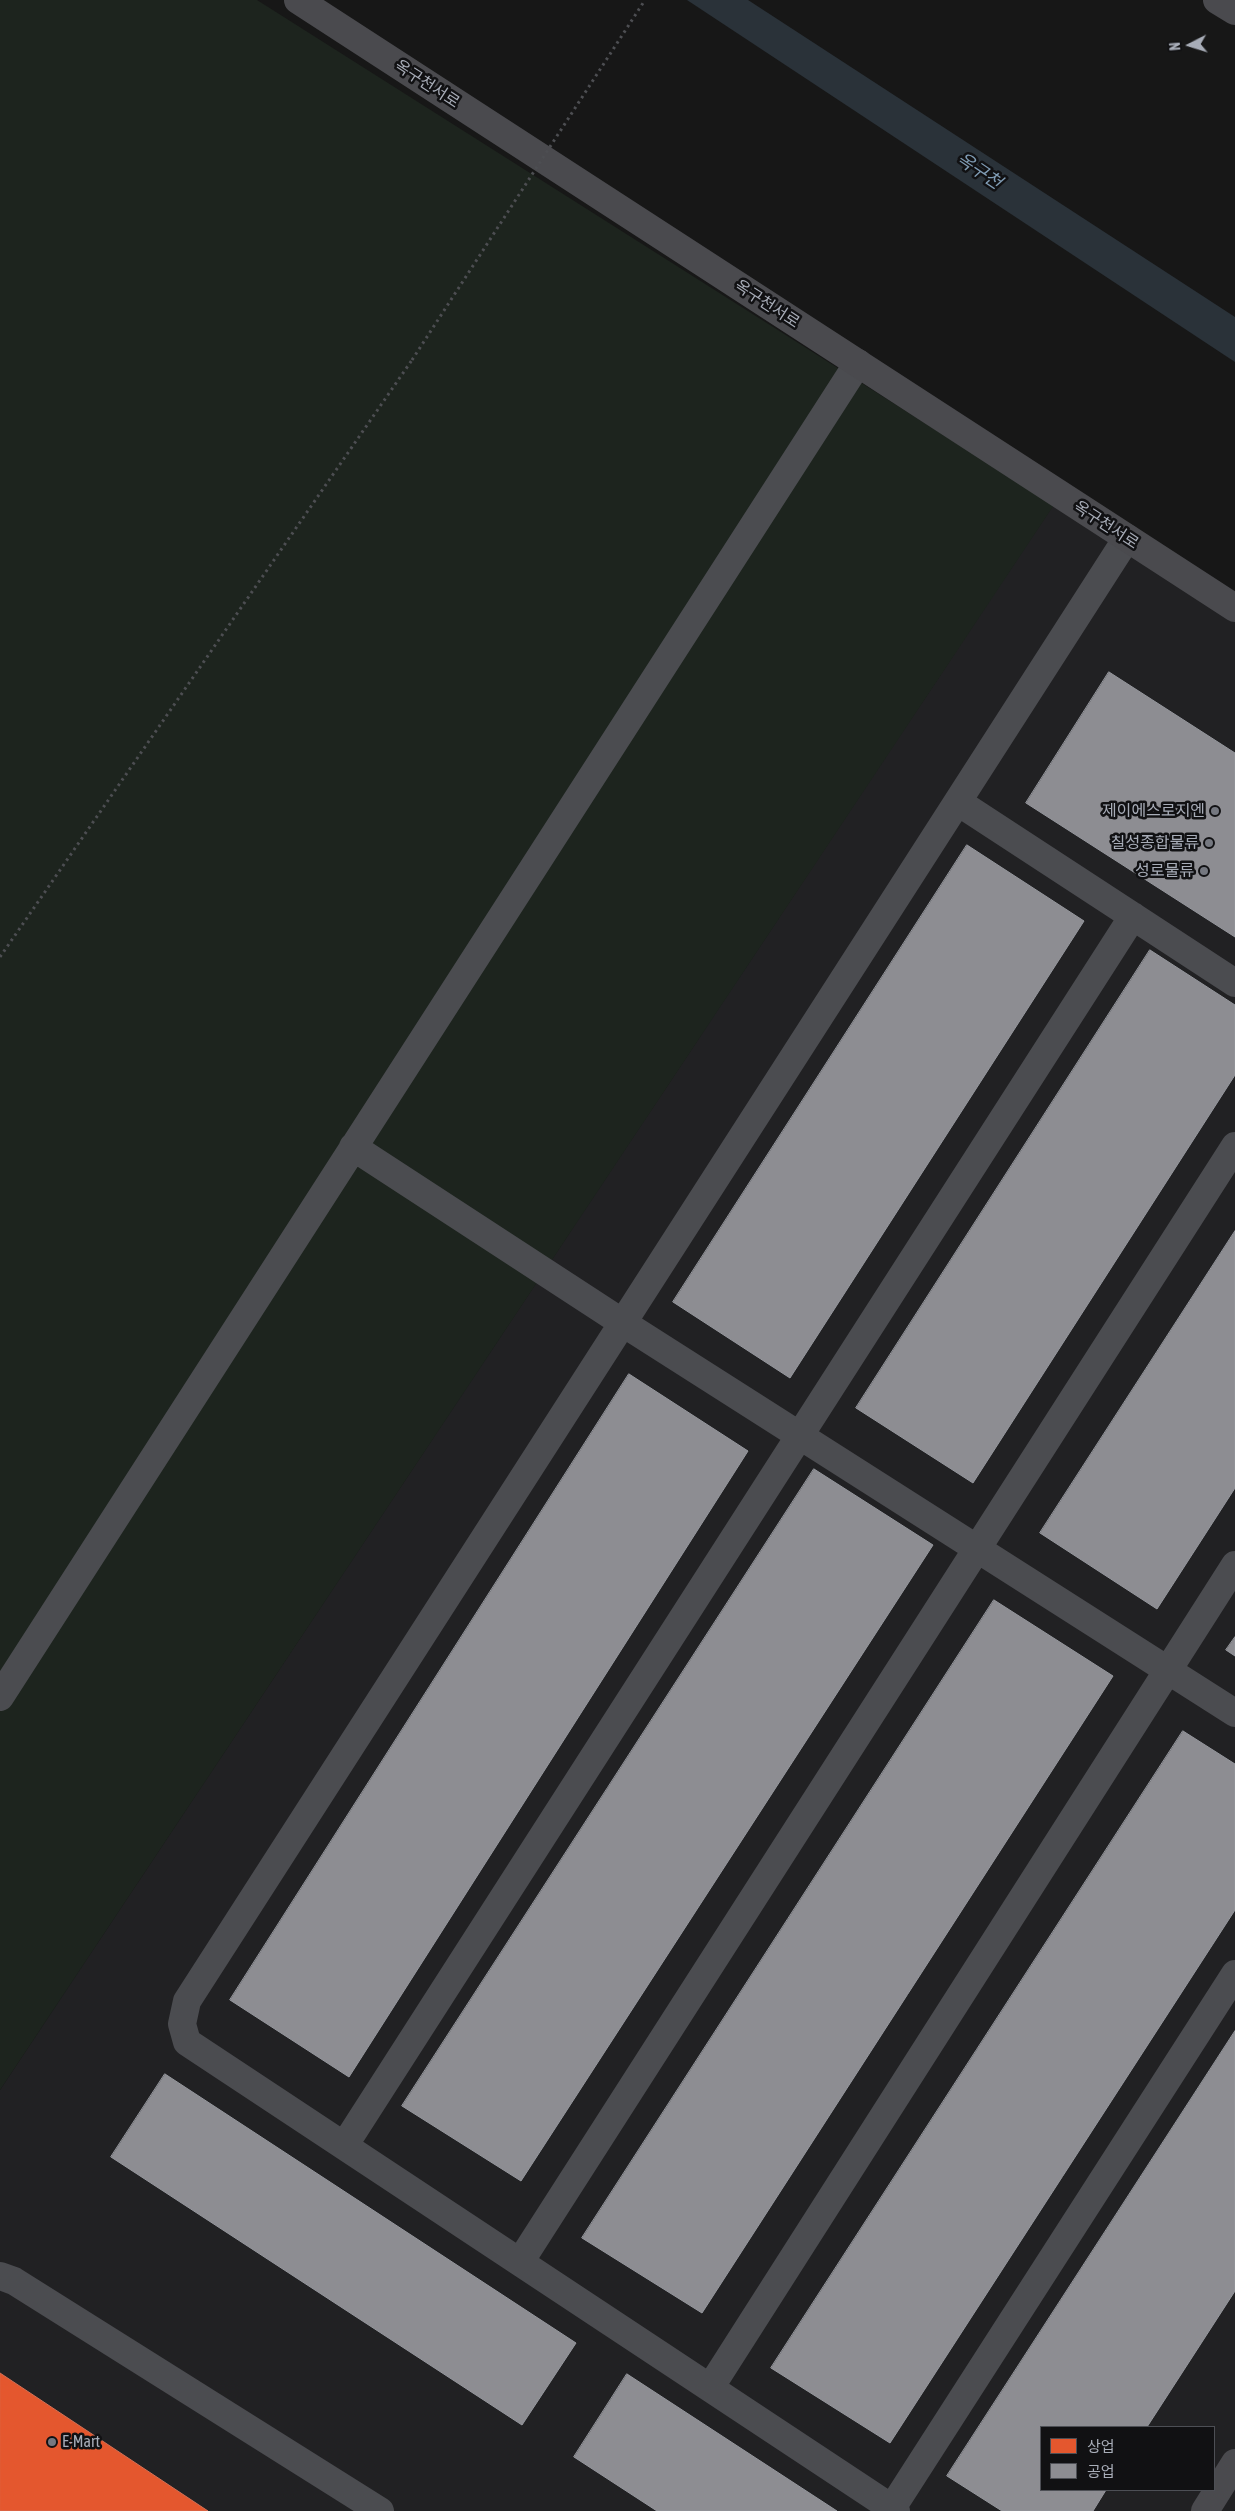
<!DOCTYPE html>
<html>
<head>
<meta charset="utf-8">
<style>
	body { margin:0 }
	#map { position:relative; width:1235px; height:2511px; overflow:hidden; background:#171717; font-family:"Asap Condensed","Noto Sans KR",sans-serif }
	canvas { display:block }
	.legend { position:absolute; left:1040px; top:2426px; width:175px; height:65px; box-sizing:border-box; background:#111113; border:1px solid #4d4f55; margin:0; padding:6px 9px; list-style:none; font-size:15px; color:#a8adb8 }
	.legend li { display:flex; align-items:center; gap:10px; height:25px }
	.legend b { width:25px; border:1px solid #4d4f55 }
	.north { position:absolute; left:1165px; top:20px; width:50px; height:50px; -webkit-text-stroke:4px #111113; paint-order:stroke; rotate:265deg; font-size:14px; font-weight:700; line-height:20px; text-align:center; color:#a8adb8 }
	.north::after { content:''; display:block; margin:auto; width:18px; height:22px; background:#a8adb8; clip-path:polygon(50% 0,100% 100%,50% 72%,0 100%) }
</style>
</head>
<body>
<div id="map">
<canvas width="1235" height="2511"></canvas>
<ul class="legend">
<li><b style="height:14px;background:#e4572e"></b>상업</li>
<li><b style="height:14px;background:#8d8d92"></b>공업</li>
</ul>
<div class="north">N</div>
</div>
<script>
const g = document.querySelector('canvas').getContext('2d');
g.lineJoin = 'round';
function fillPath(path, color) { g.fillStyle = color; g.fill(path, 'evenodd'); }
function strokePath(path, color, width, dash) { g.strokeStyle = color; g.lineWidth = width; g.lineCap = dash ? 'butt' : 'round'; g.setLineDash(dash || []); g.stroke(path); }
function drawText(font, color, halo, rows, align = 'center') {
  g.font = font + ' "Asap Condensed","Noto Sans KR",sans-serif'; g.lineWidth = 5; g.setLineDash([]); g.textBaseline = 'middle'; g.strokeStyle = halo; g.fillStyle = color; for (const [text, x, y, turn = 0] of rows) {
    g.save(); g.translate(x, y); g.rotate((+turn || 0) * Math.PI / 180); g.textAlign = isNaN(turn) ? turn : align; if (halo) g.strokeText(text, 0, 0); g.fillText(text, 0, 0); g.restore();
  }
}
const built = new Path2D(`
	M1060,495L1235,608V2511H0V2090ZM1041,2427H1214V2490H1041Z`);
const green = new Path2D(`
	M0,0H257L1054,505L0,2090Z`);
const water = new Path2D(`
	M687,0H748L1235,317V362Z`);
const shops = new Path2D(`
	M0,2373L208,2511H0Z`);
const industry = new Path2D(`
	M1109,672L1235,753V937L1026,803Z
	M967,845L1084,921L790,1378L673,1302Z
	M1150,950L1235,1005V1075L973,1483L856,1408Z
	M1235,1231V1488L1157,1609L1040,1533Z
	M629,1374L748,1451L349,2077L230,2000Z
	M814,1469L933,1545L521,2181L402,2106Z
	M994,1600L1113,1676L702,2313L582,2238Z
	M1235,1637V1656L1226,1650Z
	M1183,1731L1235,1764V1910L890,2443L771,2368Z
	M1235,2031V2291L1147,2427H1041V2490H1106L1093,2511H1002L947,2476Z
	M165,2074L576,2343L522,2425L111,2157Z
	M627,2374L837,2511H657L574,2457Z`);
const path = new Path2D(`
	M0,957L412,360`);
const street = new Path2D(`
	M958,802L1235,983
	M353,1147L623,1323L1235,1713
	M0,1697L858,363
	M344,2146L1133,916
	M520,2262L1235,1146
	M0,2276L14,2281L380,2511
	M710,2388L1235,1565
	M892,2508L1235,1974
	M896,2511L187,2042L182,2024L187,2001L1127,538`);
const secondary = new Path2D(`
	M298,0L1235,608
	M1217,0L1235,11
	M1205,2511L1235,2463`);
const pathBridge = new Path2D(`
	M412,360L645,0`);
const markers = [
	[1215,811,5,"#757880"],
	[1209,843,5,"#757880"],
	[1204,871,5,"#757880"],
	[52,2442,5,"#757880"]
];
const streetNames = [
	["옥구천서로",427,84,33],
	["옥구천서로",767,304,33],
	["옥구천서로",1106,525,33]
];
const poiNames = [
	["제이에스로지엔",1205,811],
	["칠성종합물류",1199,843],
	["성로물류",1194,871],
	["E-Mart",62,2442,"left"]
];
const waterNames = [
	["옥구천",979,171,34]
];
fillPath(built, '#212123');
fillPath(green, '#1d241e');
fillPath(water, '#2a3239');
fillPath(shops, '#e4572e');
strokePath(shops, '#d27157', 1);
fillPath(industry, '#8d8d92');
strokePath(industry, '#95979d', 1);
strokePath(path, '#4d4e52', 3, [2.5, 4]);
strokePath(street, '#4b4c50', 28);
strokePath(secondary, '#4a4a4e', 28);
strokePath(pathBridge, '#4d4e52', 3, [2.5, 4]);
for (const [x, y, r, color] of markers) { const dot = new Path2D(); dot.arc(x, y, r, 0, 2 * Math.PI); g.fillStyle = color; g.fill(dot); strokePath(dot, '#111113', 2); }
drawText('16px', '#a8adb8', '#111113', streetNames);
drawText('16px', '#a8adb8', '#111113', poiNames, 'right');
drawText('italic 18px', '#7f9bb3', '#111113', waterNames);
</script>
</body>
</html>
